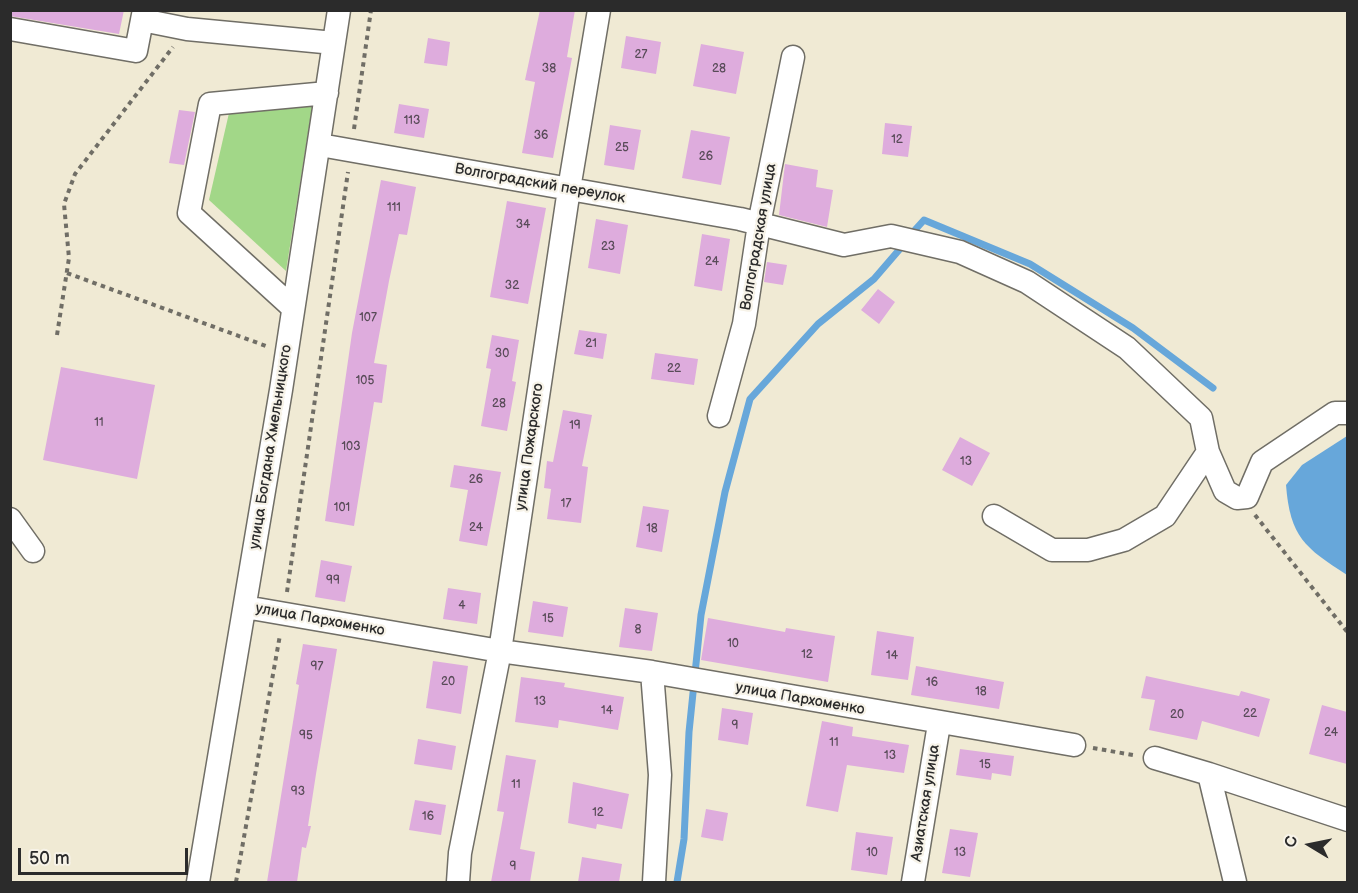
<!DOCTYPE html>
<html>
<head>
<meta charset="utf-8">
<style>
	body { margin:0 }
	#map { position:relative; width:1358px; height:893px; overflow:hidden; background:#f0ead4; font-family:"Balsamiq Sans",sans-serif }
	canvas { display:block }
	.frame { position:absolute; inset:0; border:12px solid #2b2b2b; pointer-events:none }
	.north { position:absolute; left:1280px; top:815px; width:60px; height:60px; -webkit-text-stroke:4px #f7f3e8; paint-order:stroke; rotate:280deg; font-size:16px; font-weight:700; line-height:24px; text-align:center; color:#2b2b2b }
	.north::after { content:''; display:block; margin:auto; width:21px; height:27px; background:#2b2b2b; clip-path:polygon(50% 0,100% 100%,50% 72%,0 100%) }
	.scale { position:absolute; left:18px; top:848px; width:170px; height:27px; box-sizing:border-box; border:3px solid #2b2b2b; border-top:0; padding-left:8px; font-size:18px; line-height:21px; white-space:nowrap; color:#2b2b2b; -webkit-text-stroke:4px #f7f3e8; paint-order:stroke }
</style>
</head>
<body>
<div id="map">
<canvas width="1358" height="893"></canvas>
<div class="frame"></div>
<div class="north">С</div>
<div class="scale">50 m</div>
</div>
<script>
const g = document.querySelector('canvas').getContext('2d');
g.lineJoin = 'round';
function fillPath(path, color) { g.fillStyle = color; g.fill(path, 'evenodd'); }
function strokePath(path, color, width, dash) { g.strokeStyle = color; g.lineWidth = width; g.lineCap = dash ? 'butt' : 'round'; g.setLineDash(dash || []); g.stroke(path); }
function drawText(font, color, halo, rows, align = 'center') {
  g.font = font + ' "Balsamiq Sans",sans-serif'; g.lineWidth = 4.5; g.setLineDash([]); g.textBaseline = 'middle'; g.strokeStyle = halo; g.fillStyle = color; for (const [text, x, y, turn = 0] of rows) {
    g.save(); g.translate(x, y); g.rotate((+turn || 0) * Math.PI / 180); g.textAlign = isNaN(turn) ? turn : align; if (halo) g.strokeText(text, 0, 0); g.fillText(text, 0, 0); g.restore();
  }
}
const green = new Path2D(`
	M313,101L286,271L209,200L229,113Z`);
const water = new Path2D(`
	M1347,436V575C1305,548 1290,537 1286,485L1302,465Z`);
const stream = new Path2D(`
	M914,231L924,220L1030,264L1133,328L1213,388
	M677,882L684,839L689,732L701,615L725,492L750,399L818,324L874,279L899,250`);
const building = new Path2D(`
	M10,10H124L119,34L10,16Z
	M540,10H575L567,57L572,58L553,158L522,153L535,82L525,80Z
	M626,36L661,42L656,74L621,68Z
	M428,38L450,42L447,66L424,63Z
	M701,44L744,52L736,94L693,86Z
	M399,104L429,109L424,138L394,133Z
	M179,110L195,112L184,165L169,163Z
	M885,123L912,126L908,157L882,154Z
	M610,125L641,130L634,170L604,165Z
	M691,130L730,137L721,185L682,178Z
	M785,164L818,170L816,187L833,190L827,227L779,215Z
	M381,180L416,187L407,235L399,234L389,281L374,363L387,365L382,403L374,402L354,526L325,521L352,333Z
	M507,201L546,208L528,304L490,297Z
	M596,219L628,225L620,274L588,268Z
	M702,234L730,239L722,291L694,286Z
	M767,262L787,265L783,285L764,282Z
	M878,289L895,302L879,324L861,310Z
	M579,330L607,334L603,359L574,354Z
	M492,335L519,340L512,381L516,382L507,431L481,426L491,369L486,368Z
	M655,353L698,359L694,385L651,379Z
	M61,367L155,385L137,479L43,460Z
	M563,410L592,415L582,466L588,467L581,523L547,519L551,489L544,488L547,461L553,462Z
	M960,437L990,453L972,486L942,470Z
	M454,465L501,472L487,546L459,541L468,490L450,487Z
	M643,506L669,510L662,552L636,547Z
	M321,560L352,566L345,602L315,597Z
	M448,588L481,593L477,624L443,619Z
	M533,601L568,607L563,637L528,632Z
	M625,608L658,613L652,651L619,647Z
	M708,618L785,632L786,628L835,636L828,682L701,660Z
	M877,631L914,637L908,680L871,675Z
	M303,644L337,649L316,774L308,826H311L306,848L302,847L297,882H267L299,685L296,684Z
	M433,661L468,666L461,714L426,708Z
	M916,666L1004,682L999,709L911,695Z
	M1146,676L1239,696L1241,691L1270,699L1259,737L1202,721L1197,740L1149,730L1155,700L1141,698Z
	M521,677L565,683L564,687L624,697L618,730L559,720L558,728L515,722Z
	M1322,705L1347,712V764L1309,754Z
	M722,708L753,713L748,745L718,740Z
	M822,721L853,727L852,736L909,745L904,773L847,765L838,812L806,806Z
	M418,739L456,746L452,770L414,764Z
	M960,749L1014,756L1011,776L992,773L991,780L956,775Z
	M506,755L536,760L520,849L535,852L530,882H491L504,812L497,811Z
	M573,782L629,794L622,829L597,824L596,829L568,823Z
	M415,800L446,805L441,835L409,830Z
	M706,809L728,813L723,841L701,837Z
	M950,829L978,833L970,877L942,873Z
	M856,832L893,837L887,875L851,870Z
	M582,857L622,864L619,882H578Z`);
const path = new Path2D(`
	M354,129L371,10
	M67,273L266,346
	M57,335L69,258L64,204L75,174L173,47
	M1255,515L1348,633
	M287,592L348,172
	M1093,748L1133,755
	M236,882L280,635`);
const minor = new Path2D(`
	M144,10L142,20L187,29L334,43
	M10,29L136,51L142,20
	M320,145L740,219L844,245L891,236L960,252L1027,282L1127,348L1201,418L1208,452L1225,491L1237,498L1247,497L1262,462L1335,413H1348
	M293,308L189,213L210,104L327,93
	M719,416L744,324L759,224L793,57
	M994,516L1052,550H1088L1124,540L1165,516L1208,452
	M10,519L33,551
	M245,607L500,651L652,672L1074,745
	M652,672L660,775L654,882
	M1155,758L1209,774L1348,820
	M1209,774L1235,882
	M198,882L281,390L339,10
	M458,882L460,853L500,651L569,189L599,10
	M913,882L939,724`);
const numberNames = [
	["27",641,55],
	["38",549,69],
	["28",719,69],
	["113",412,121],
	["36",541,136],
	["12",897,140],
	["25",622,148],
	["26",706,157],
	["111",394,208],
	["34",523,225],
	["23",608,247],
	["24",712,262],
	["32",512,286],
	["107",368,318],
	["21",591,344],
	["30",502,354],
	["22",674,369],
	["105",365,381],
	["28",499,404],
	["11",99,423],
	["19",575,426],
	["103",351,447],
	["13",966,462],
	["26",476,480],
	["17",566,504],
	["101",342,508],
	["24",476,528],
	["18",652,529],
	["99",333,581],
	["4",462,606],
	["15",548,619],
	["8",638,630],
	["10",733,644],
	["12",807,655],
	["14",892,656],
	["97",317,667],
	["20",448,682],
	["16",932,683],
	["18",981,692],
	["13",540,702],
	["14",607,711],
	["22",1250,714],
	["20",1177,715],
	["9",735,726],
	["24",1331,733],
	["95",306,736],
	["11",834,743],
	["13",890,756],
	["15",985,765],
	["11",516,785],
	["93",298,792],
	["12",598,813],
	["16",428,817],
	["10",872,853],
	["13",960,853],
	["9",513,867]
];
const streetNames = [
	["Волгоградский переулок",540,184,10],
	["Волгоградская улица",759,237,-80],
	["улица Богдана Хмельницкого",271,447,-81],
	["улица Пожарского",530,447,-82],
	["улица Пархоменко",320,620,10],
	["улица Пархоменко",800,699,10],
	["Азиатская улица",926,803,-81]
];
fillPath(green, '#a2d788');
fillPath(water, '#67a7da');
strokePath(stream, '#67a7da', 7);
fillPath(building, '#deacdd');
strokePath(minor, '#706e66', 25);
strokePath(path, '#706e66', 4, [4.5, 4.5]);
strokePath(minor, '#fff', 22);
drawText('12px', '#584b58', null, numberNames);
drawText('15px', '#2b2b2b', '#f7f3e8', streetNames);
</script>
</body>
</html>
